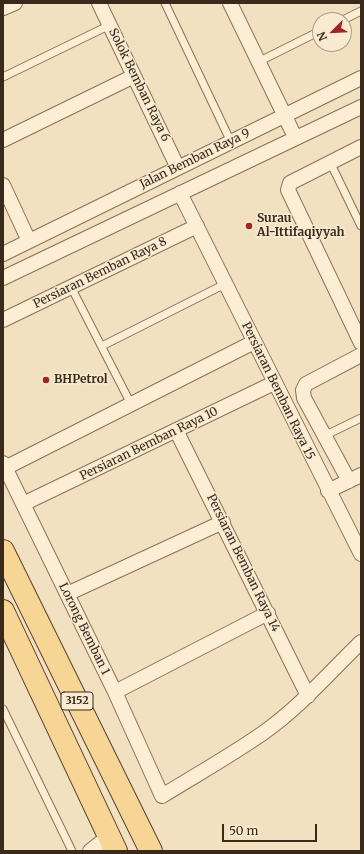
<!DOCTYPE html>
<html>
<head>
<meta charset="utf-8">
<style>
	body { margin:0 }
	#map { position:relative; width:364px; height:854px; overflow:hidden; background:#f1e1c0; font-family:Merriweather,serif }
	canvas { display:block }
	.frame { position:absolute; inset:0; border:4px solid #3a2a1c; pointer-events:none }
	.north { position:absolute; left:312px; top:12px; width:40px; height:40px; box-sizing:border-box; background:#f8ebd1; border:1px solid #ac9e89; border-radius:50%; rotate:246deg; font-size:11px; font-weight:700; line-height:16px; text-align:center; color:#3a2a1c }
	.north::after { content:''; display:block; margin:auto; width:14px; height:18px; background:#9f2327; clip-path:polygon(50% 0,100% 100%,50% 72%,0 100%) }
	.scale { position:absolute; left:222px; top:824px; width:95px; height:18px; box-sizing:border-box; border:2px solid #3a2a1c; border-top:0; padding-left:5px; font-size:12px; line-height:14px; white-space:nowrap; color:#3a2a1c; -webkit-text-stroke:3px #f8ebd1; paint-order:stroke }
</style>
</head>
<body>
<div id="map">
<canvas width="364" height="854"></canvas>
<div class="frame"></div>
<div class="north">N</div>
<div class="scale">50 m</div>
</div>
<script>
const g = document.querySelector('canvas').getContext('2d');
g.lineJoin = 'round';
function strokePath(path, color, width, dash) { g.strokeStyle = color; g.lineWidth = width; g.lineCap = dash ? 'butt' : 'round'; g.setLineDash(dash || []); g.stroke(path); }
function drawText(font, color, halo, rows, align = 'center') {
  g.font = font + ' Merriweather,serif'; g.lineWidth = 3; g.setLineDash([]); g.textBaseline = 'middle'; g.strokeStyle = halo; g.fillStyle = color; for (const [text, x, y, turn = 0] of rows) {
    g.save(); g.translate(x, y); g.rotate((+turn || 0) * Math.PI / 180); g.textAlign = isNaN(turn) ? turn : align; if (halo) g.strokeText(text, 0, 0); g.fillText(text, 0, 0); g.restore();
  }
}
const service = new Path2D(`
	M165,3L231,142
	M343,20L361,11
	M258,62L320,31
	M3,77L110,25
	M330,162L361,226
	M71,287L131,404
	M102,346L225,284
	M324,436L361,418
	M3,709L72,851`);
const minor = new Path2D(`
	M99,3L178,168
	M230,3L295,137
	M3,8L15,3
	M3,140L134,76
	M361,147L290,183L288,190L361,343
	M3,185L29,241
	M180,193L361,554
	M3,254L361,78
	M3,278L361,107
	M3,320L197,226
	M176,430L308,696
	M3,463L115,692L162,796C196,775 230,756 263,733C299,708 329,673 361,642
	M5,468L254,342
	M349,481L304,398L303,390L306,384L361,355
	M328,491L361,475
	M23,504L274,383
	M67,594L223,522
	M115,692L268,613
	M90,851L109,836`);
const primary = new Path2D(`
	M3,551L151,851
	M3,611L116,851`);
const markers = [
	[249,226,4,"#9f2327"],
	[46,380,4,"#9f2327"]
];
const shields = [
	[77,701,32]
];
const shieldNames = [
	["3152",77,701]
];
const streetNames = [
	["Solok Bemban Raya 6",139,85,64],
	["Jalan Bemban Raya 9",195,159,-26],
	["Persiaran Bemban Raya 8",100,273,-26],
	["Persiaran Bemban Raya 15",278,391,64],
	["Persiaran Bemban Raya 10",149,444,-26],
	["Persiaran Bemban Raya 14",243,563,64],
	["Lorong Bemban 1",84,629,64]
];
const poiNames = [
	["Surau",257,219],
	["Al-Ittifaqiyyah",257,233],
	["BHPetrol",54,380]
];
strokePath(service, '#8b7157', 9);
strokePath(minor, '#8b7157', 16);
strokePath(primary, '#593f2c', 24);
strokePath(service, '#fbeed4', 7);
strokePath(minor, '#fbeed4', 14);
strokePath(primary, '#f7d695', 22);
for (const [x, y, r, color] of markers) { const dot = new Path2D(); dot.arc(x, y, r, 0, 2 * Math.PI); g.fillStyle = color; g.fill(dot); strokePath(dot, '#f8ebd1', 1.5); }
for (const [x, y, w] of shields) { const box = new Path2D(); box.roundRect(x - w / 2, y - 9, w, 18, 3); g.fillStyle = '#f8ebd1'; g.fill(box); strokePath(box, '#3a2a1c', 1); }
drawText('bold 11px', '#3a2a1c', null, shieldNames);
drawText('12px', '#3a2a1c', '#f8ebd1', streetNames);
drawText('bold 12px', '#3a2a1c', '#f8ebd1', poiNames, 'left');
</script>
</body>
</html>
